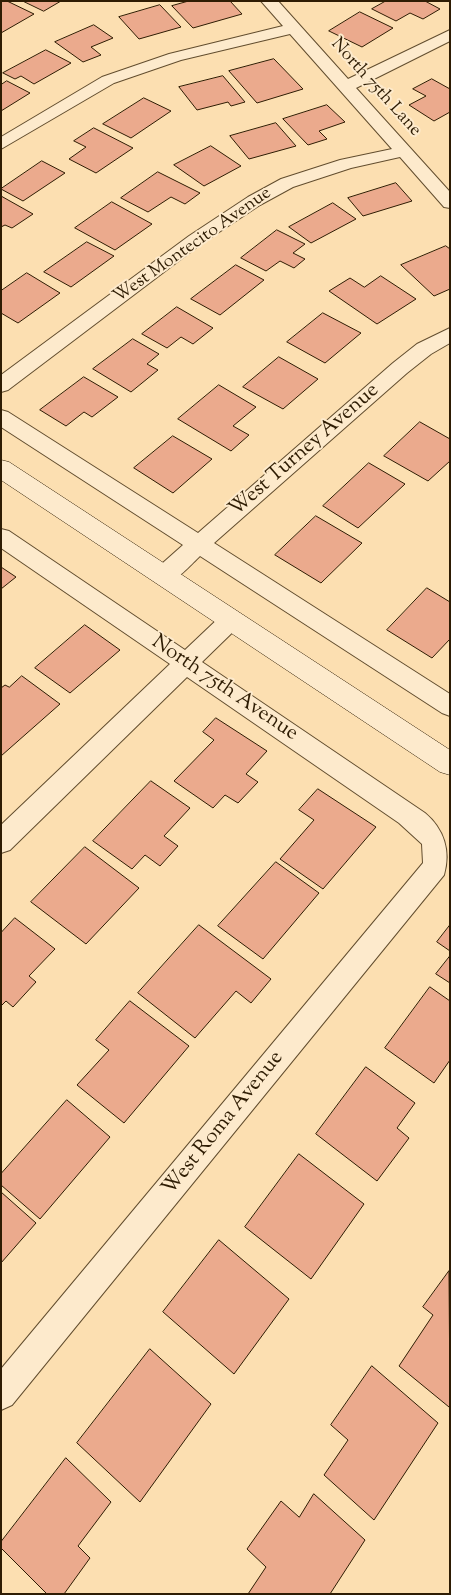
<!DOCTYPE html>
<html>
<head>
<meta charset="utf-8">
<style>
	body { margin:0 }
	#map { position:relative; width:451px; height:1595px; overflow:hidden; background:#fcdfb1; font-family:"Sorts Mill Goudy",serif }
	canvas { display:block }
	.frame { position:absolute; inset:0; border:2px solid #2e1c03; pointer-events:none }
</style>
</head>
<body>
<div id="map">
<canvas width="451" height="1595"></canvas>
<div class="frame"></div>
</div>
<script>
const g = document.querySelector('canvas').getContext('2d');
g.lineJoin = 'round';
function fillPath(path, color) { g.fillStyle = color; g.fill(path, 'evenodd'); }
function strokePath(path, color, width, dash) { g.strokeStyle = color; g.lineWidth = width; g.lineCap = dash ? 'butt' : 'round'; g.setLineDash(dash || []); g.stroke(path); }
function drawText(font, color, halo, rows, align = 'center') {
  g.font = font + ' "Sorts Mill Goudy",serif'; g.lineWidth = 4; g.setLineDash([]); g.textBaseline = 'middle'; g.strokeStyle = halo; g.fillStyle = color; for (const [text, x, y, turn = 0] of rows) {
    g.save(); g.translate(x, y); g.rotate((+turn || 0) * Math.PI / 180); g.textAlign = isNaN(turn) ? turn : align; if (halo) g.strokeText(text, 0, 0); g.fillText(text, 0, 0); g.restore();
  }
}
const building = new Path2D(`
	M7,1L34,14L1,33V2Z
	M23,1H61L44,11Z
	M189,1H230L242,14L193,28L172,6Z
	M386,1H425L440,9L423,19L410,13L396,21L372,9Z
	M160,5L181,27L139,39L119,17Z
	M360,12L393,28L362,47L329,31Z
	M94,25L113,38L91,47L101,55L83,62L55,42Z
	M46,50L71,63L34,84L21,76L15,79L3,73Z
	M274,59L303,89L257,103L229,71Z
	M223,76L245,102L231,106L228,102L197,110L179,87Z
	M432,79L450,89V112L434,121L409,105L426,96L413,89Z
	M7,81L30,93L1,111V85Z
	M144,98L171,111L131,138L103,124Z
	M327,105L345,122L319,131L327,139L308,145L283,119Z
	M276,123L296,146L249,159L230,136Z
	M94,128L133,148L96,173L69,159L86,147L74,141Z
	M211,146L241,166L204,186L174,165Z
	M42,161L65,173L23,201L1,189Z
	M158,172L200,193L185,204L171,197L148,212L121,198Z
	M396,183L412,201L363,216L348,198Z
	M1,196L33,214L12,228L5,225L1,227Z
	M112,202L152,224L115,250L75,228Z
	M333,203L356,219L311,243L289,227Z
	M277,230L305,244L293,253L305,259L294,268L280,261L266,271L241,258Z
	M87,242L114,256L71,287L44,272Z
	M446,246L450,249V289L434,296L401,265Z
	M236,265L264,280L220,315L191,299Z
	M27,273L60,293L18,323L1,313V291Z
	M381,276L416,299L377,324L329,291L350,278L364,287Z
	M177,307L213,328L193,344L181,337L167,348L142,334Z
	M323,313L361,333L325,363L287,342Z
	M133,339L159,354L147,364L158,370L131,392L93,369Z
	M279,357L318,379L283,409L243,387Z
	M84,377L118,397L92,417L84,412L66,426L40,410Z
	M219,385L256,407L233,426L249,435L231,451L178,419Z
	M420,422L450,439V461L428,481L384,456Z
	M173,436L212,459L173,493L134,468Z
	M369,463L405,484L358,528L323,506Z
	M316,516L362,543L321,583L275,555Z
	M1,567L16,577L1,589Z
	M427,588L450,602V639L432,658L387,630Z
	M85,625L120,650L70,693L35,668Z
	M22,676L60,704L1,756V688L5,685L9,687Z
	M216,718L267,751L246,774L258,782L238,803L225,795L213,808L174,781L214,740L203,732Z
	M151,781L190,808L164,836L178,846L160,866L145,855L132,869L93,841Z
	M318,789L376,827L323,889L280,859L314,820L299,810Z
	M85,847L139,888L86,944L31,902Z
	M276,862L319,893L263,959L218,926Z
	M15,918L55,949L29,976L36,982L13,1007L6,1001L1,1006V933Z
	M199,925L271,979L251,1003L236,991L195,1038L138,993Z
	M450,925V951L437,942Z
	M450,956V983L436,974Z
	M430,987L450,1001V1060L434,1083L385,1048Z
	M130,1001L189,1046L124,1123L77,1085L109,1050L96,1040Z
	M366,1067L415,1103L397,1128L409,1138L377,1181L316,1134Z
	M67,1100L110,1137L40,1219L1,1185V1174Z
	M299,1154L364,1204L311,1279L245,1227Z
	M1,1192L36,1223L1,1263Z
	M219,1240L289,1299L234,1374L163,1312Z
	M449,1271L450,1405L449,1407L399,1366L433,1315L423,1307Z
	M150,1349L211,1404L140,1502L77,1443Z
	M372,1366L438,1423L374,1520L324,1475L348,1440L331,1425Z
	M66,1458L111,1502L78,1546L90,1558L64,1594H47L1,1548V1542Z
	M314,1494L365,1540L330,1594H248L266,1567L247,1549L281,1501L299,1517Z`);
const minor = new Path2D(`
	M261,1H278L348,79L450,30V41L356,88L450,192V208L444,207L400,157L351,168L293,187L260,205L201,244L8,390L1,392V375L189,236L248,197L281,179L340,160L392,149L290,34L181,60L114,83L1,149V137L102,77L169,54L283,26Z
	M450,328V343L431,354L407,373L214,543L450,694V716L442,713L200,556C188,567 174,587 156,581L153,575L156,569L183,545L1,427V410L8,412L198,533L393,363L417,344Z
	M1,529L9,531L185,650L223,614L231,611L239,614L242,620L239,626L202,662L425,813C444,829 451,851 444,875L12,1405L1,1410V1369L423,863L422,844L399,823L187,677L10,850L1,853V825L170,664L1,548Z`);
const secondary = new Path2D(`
	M1,460L9,462L450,750V775L440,772L1,480Z`);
const farStreetnames = [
	["North 75th Lane",375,88,48],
	["West Montecito Avenue",193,246,-35]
];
const streetNames = [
	["West Turney Avenue",305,451,-41],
	["North 75th Avenue",224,689,34],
	["West Roma Avenue",224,1124,-51]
];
fillPath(building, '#ebaa8d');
strokePath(building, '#2e1c03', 1);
strokePath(minor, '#624d2e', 2);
strokePath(secondary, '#2e1c03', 1);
fillPath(minor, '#fdeacc');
fillPath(secondary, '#fdeacc');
drawText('18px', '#2e1c03', '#fdeacc', farStreetnames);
drawText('21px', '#2e1c03', '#fdeacc', streetNames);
</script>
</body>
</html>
